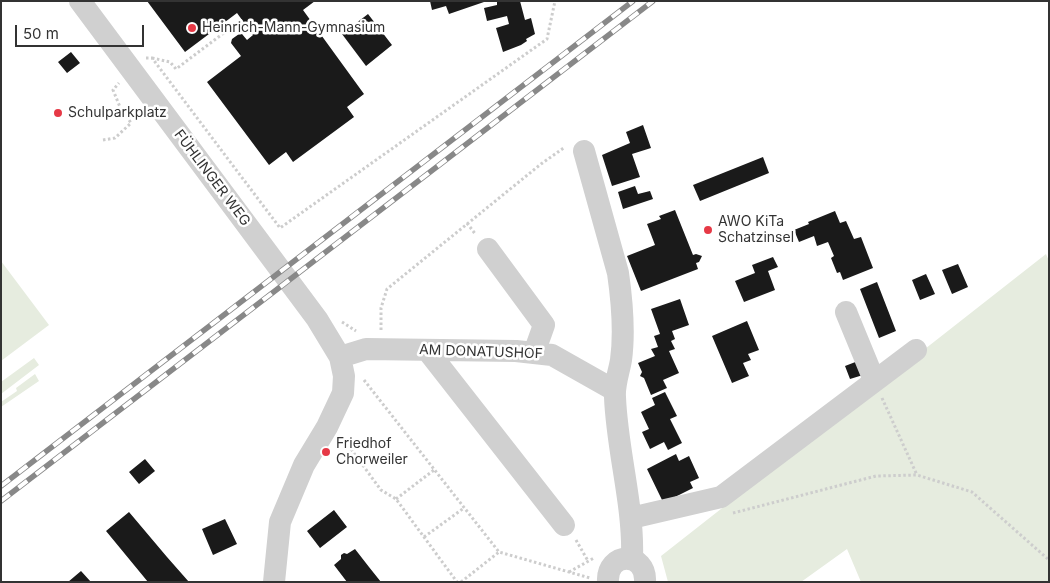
<!DOCTYPE html>
<html>
<head>
<meta charset="utf-8">
<style>
	body { margin:0 }
	#map { position:relative; width:1050px; height:583px; overflow:hidden; background:#fff; font-family:Inter,sans-serif }
	canvas { display:block }
	.frame { position:absolute; inset:0; border:2px solid #333; pointer-events:none }
	.scale { position:absolute; left:15px; top:25px; width:129px; height:22px; box-sizing:border-box; border:2px solid #333; border-top:0; padding-left:6px; font-size:15px; line-height:18px; white-space:nowrap; color:#333; -webkit-text-stroke:4px #fff; paint-order:stroke }
</style>
</head>
<body>
<div id="map">
<canvas width="1050" height="583"></canvas>
<div class="frame"></div>
<div class="scale">50 m</div>
</div>
<script>
const g = document.querySelector('canvas').getContext('2d');
g.lineJoin = 'round';
function fillPath(path, color) { g.fillStyle = color; g.fill(path, 'evenodd'); }
function strokePath(path, color, width, dash) { g.strokeStyle = color; g.lineWidth = width; g.lineCap = dash ? 'butt' : 'round'; g.setLineDash(dash || []); g.stroke(path); }
function drawText(font, color, halo, rows, align = 'center') {
  g.font = font + ' Inter,sans-serif'; g.lineWidth = 5; g.setLineDash([]); g.textBaseline = 'middle'; g.strokeStyle = halo; g.fillStyle = color; for (const [text, x, y, turn = 0] of rows) {
    g.save(); g.translate(x, y); g.rotate((+turn || 0) * Math.PI / 180); g.textAlign = isNaN(turn) ? turn : align; if (halo) g.strokeText(text, 0, 0); g.fillText(text, 0, 0); g.restore();
  }
}
const green = new Path2D(`
	M1046,254L1049,261V582H861L847,549L801,582H668L661,556Z
	M1,261L49,325L1,361Z
	M34,358L39,365L1,394V382Z
	M35,374L39,381L1,407V402L17,391L16,388Z`);
const building = new Path2D(`
	M147,1H315L303,10L364,94L347,107L354,117L293,162L286,152L269,165L207,82L241,56L231,43L232,39L239,34H242L247,40L253,35L237,13L185,52Z
	M430,1H484V2L449,14L446,6L432,10Z
	M497,1H520L525,20L531,18L535,34L526,39L527,41L521,45L503,52L496,28L509,24L507,16L487,21L484,8L497,5Z
	M368,14L392,45L366,66L342,34Z
	M71,52L80,63L67,73L58,62Z
	M643,125L651,148L632,154L640,177L612,186L602,155L630,143L626,132Z
	M763,157L769,173L700,201L693,185Z
	M635,186L638,194L650,191L653,199L623,209L618,192Z
	M675,210L693,255L696,254L702,256L699,262L696,263L698,269L641,291L627,256L655,245L647,224L661,219L659,216Z
	M835,211L840,223L846,221L854,239L861,237L873,268L843,280L840,272L837,273L831,258L834,256L828,242L817,246L814,236L799,242L794,230L809,224L808,222Z
	M773,257L778,267L768,271L775,290L744,302L735,281L755,273L752,265Z
	M958,264L968,287L952,294L942,270Z
	M926,274L935,294L920,300L912,280Z
	M877,282L896,331L879,338L860,289Z
	M680,299L689,325L672,331L675,339L671,341L675,349L669,351L679,373L663,380L667,388L651,395L644,378L640,376L642,372L638,363L655,356L651,349L658,347L654,336L660,334L651,309Z
	M747,321L759,350L748,354L751,360L743,363L749,376L732,383L712,336Z
	M858,361L863,375L850,379L845,366Z
	M665,392L677,416L670,419L682,443L668,450L664,442L650,449L642,432L649,429L641,412L655,405L652,398Z
	M676,454L679,461L689,456L699,478L690,482L693,488L671,499L662,500L647,469Z
	M145,459L155,471L139,484L129,472Z
	M334,510L347,527L320,548L307,531Z
	M129,512L167,557L189,582H148L106,531Z
	M225,519L237,544L213,555L202,529Z
	M355,549L369,567L381,582H347L334,565L341,559V555L344,553L347,554Z
	M81,571L91,582H68Z`);
const path = new Path2D(`
	M146,58H152L280,228L547,39L555,1
	M152,58L170,62L176,69L237,23
	M103,140L115,138L131,123L120,107L113,90L119,83
	M467,223L476,235
	M342,322L356,331
	M381,330V308L387,289L541,164L565,147
	M364,380L499,552L590,578
	M882,398L917,475
	M342,437L381,490L396,499L457,582
	M396,499L434,470
	M733,513L876,476L917,475L972,492L1049,560
	M424,537L464,508
	M576,540L588,561
	M569,572L594,558
	M461,582L499,552`);
const minor = new Path2D(`
	M80,1L317,319L340,357L344,376L343,393L327,427L304,465L280,522L274,582
	M584,151L618,273C622,301 625,331 621,360C619,372 614,385 615,397C617,451 634,505 632,559
	M488,249L544,325L534,353
	M846,312L874,380
	M427,350L564,525
	M340,357L366,349L516,351L552,355L614,390
	M631,518L721,497L916,350
	M608,582C606,551 647,551 645,582`);
const rail = new Path2D(`
	M1,486L633,1
	M1,501L653,1`);
const markers = [
	[192,28,5,"#e63946"],
	[58,113,5,"#e63946"],
	[708,230,5,"#e63946"],
	[326,452,5,"#e63946"]
];
const poiNames = [
	["Heinrich-Mann-Gymnasium",202,28],
	["Schulparkplatz",68,113],
	["AWO KiTa",718,222],
	["Schatzinsel",718,238],
	["Friedhof",336,444],
	["Chorweiler",336,460]
];
const streetNames = [
	["FÜHLINGER WEG",212,178,53],
	["AM DONATUSHOF",481,352,2]
];
fillPath(green, '#e6ecdf');
fillPath(building, '#1a1a1a');
strokePath(path, '#cdcdcd', 3, [2.5, 2.5]);
strokePath(minor, '#d0d0d0', 22);
strokePath(rail, '#888', 5.5);
strokePath(rail, '#fff', 4, [11]);
for (const [x, y, r, color] of markers) { const dot = new Path2D(); dot.arc(x, y, r, 0, 2 * Math.PI); g.fillStyle = color; g.fill(dot); strokePath(dot, '#fff', 2); }
drawText('14px', '#333', '#fff', poiNames, 'left');
drawText('14px', '#333', '#fff', streetNames);
</script>
</body>
</html>
